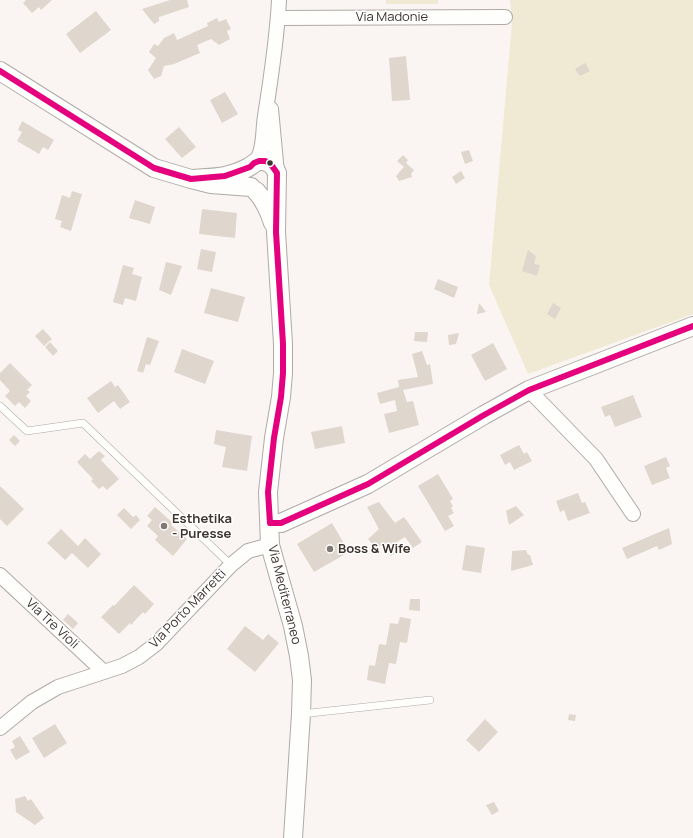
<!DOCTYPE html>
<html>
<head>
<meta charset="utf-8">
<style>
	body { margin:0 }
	canvas { display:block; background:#faf5f2 }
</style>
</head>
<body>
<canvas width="693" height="838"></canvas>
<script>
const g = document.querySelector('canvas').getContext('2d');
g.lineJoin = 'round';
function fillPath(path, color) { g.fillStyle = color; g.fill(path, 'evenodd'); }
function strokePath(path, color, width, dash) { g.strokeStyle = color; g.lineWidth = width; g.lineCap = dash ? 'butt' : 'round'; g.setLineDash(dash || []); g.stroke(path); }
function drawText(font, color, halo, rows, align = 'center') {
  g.font = font + ' Manrope,sans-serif'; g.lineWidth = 3; g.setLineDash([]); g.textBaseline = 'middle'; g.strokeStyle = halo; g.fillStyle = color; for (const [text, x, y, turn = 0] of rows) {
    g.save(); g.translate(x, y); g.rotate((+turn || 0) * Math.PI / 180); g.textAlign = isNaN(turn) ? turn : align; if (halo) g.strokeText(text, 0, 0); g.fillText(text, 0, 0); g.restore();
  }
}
const green = new Path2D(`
	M386,0H438V4H386Z
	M510,0H693V314L528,374L489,285L512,23Z`);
const building = new Path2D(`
	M26,0H52L41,10L39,7L32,13L23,3Z
	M170,0H187L189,7L159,17V21L154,24L142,9Z
	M96,11L111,30L80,53L66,34Z
	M217,18L219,22L226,19L231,29L227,31L230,39L219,45L211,39L197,45L200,53L174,64L164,66L161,76L154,79L148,70L156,58L149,52L154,44L158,46L164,38L174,33L177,40L208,26L207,23Z
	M406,56L410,100L392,101L389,58Z
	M585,63L590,71L580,76L575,69Z
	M225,92L238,114L222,123L210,100Z
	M22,121L54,140L48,150L43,147L39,154L17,141L22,132L18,130Z
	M179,127L196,147L182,158L165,139Z
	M469,150L473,161L465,164L461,152Z
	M403,155L408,160L406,163L414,170L411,174L412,177L399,181L396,176L404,167L397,161Z
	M461,171L465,178L456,184L452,177Z
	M72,191L82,194L71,231L60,227L62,221L55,219L62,195L70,198Z
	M135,200L155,207L150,224L129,218Z
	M202,209L237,213L235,238L199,234Z
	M201,249L216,252L212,272L197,269Z
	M528,250L536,256L534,264L540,265L537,276L522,271Z
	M166,262L182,266L171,295L159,290Z
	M123,265L134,268L132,274L142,277L136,301L125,298L123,305L113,302Z
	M438,279L458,287L454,298L434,289Z
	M211,288L245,297L238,322L204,313Z
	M479,303L486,312L477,314Z
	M553,303L561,308L555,319L547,314Z
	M43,329L52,339L44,346L35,336Z
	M415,332H428L427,342L414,341Z
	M459,333L456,344L449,345L448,335Z
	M147,337L159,341L150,365L146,364L143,373L137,371Z
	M50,342L58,351L53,356L45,347Z
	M493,343L507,369L485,381L471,355Z
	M182,349L214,361L205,384L174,372Z
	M422,351L427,365L430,364L433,384L403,390L407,402L413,401L419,425L389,433L384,414L397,411L395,400L380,404L377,393L399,387L398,380L418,377L412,354Z
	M10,363L32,385L27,390L30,392L26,396L31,401L25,408L19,402L15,406L5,396L10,391L0,380V373Z
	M111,381L115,387L118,385L130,402L120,409L114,401L98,413L87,398Z
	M633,395L642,417L615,427L610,415L605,417L601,407Z
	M342,426L345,443L315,449L311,432Z
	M216,430L252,436L247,471L222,467L226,447L214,444Z
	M14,435L20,441L15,446L9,440Z
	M519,445L524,454L527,452L532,461L514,470L510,462L505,465L500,455Z
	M99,451L105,456L101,460L119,479L107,490L103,486L99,489L91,481L93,479L77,462L85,454L90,459Z
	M666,457L670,466L666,468L670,478L652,485L644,466Z
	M438,474L453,499L450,501L453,506L451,508L454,513L448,516L454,526L445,531L418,486Z
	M0,486L24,509L7,526L0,519Z
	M578,493L582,503L585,502L590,513L568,521L564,510L560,512L556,501Z
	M379,502L395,523L404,517L422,542L413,548L405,537L397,542L400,549L391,556L383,543L377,549L368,539L379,529L367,507Z
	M516,506L524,515L509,525L506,511Z
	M155,507L173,523L171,525L187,539L173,556L155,540L158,536L147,526L152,520L147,516Z
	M124,508L133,517L136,515L140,520L131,529L117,515Z
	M332,523L349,552L314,572L297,544Z
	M669,528L672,544L659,550L657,546L627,559L622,548Z
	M61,529L78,546L85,538L101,554L88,568L72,553L65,560L47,543Z
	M466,545L485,548L481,573L462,570Z
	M526,550L528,555H530L533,565L511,571L512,551Z
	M134,585L154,604L145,614L143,612L131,625L130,623L119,634L101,617L113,605L114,606Z
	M410,599H420V611L409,610Z
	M68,614L78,623L73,629L63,620Z
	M400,617L411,619L407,643L400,642L396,664L389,663L385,684L367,680L369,665L375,666L379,644L386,645L390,623L398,624Z
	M245,626L263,640L268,634L279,643L255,672L227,649Z
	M569,714L576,715L575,721L568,720Z
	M485,719L498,732L479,752L466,740Z
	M55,724L67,743L44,758L32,738Z
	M20,736L30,752L16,760L10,750L15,747L12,741Z
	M25,796L28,801L31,799L44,818L35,825L16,812L15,799Z
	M494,802L499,811L492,815L486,805Z`);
const service = new Path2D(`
	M0,406L27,431L83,423L231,565
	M301,714L430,700`);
const minor = new Path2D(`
	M278,18L505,17
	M271,109L277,173
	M254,163C257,160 259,157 260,153C264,141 263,128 265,116C271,78 277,39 279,0
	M529,390L596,459L633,514
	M0,575L104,672
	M0,728L32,702L58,687L122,666L139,657L156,644L231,565L248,551L270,545`);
const tertiary = new Path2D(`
	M0,71L154,168L191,179L211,184L251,187
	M191,179C202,178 214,178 225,176C233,174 242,171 249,167C253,165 255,161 260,161C269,160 274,166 277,173L276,232L283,344V373L281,397L274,438L268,492L270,545L293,626L299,656L302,680L301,714L293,838
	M256,191C265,201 269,210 273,223
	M270,523H281L368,484L484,415L529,390L693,326`);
const bus1 = new Path2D(`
	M0,71L154,168L191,179L225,176L250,167L254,163L259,161H265L270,163L277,173L276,232L283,344V373L281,397L274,438L268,492L270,523H281L368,484L484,415L529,390L693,326`);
const markers = [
	[270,163,3.5,"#3d3430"],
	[164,526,4,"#7f7874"],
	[330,549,4,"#7f7874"]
];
const streetNames = [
	["Via Madonie",392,17],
	["Via Mediterraneo",284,595,76],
	["Via Porto Marretti",188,609,-46],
	["Via Tre Violi",52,624,43]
];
const poiNames = [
	["Esthetika",172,519],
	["- Puresse",172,534],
	["Boss & Wife",338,549]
];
fillPath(green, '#f0e9d4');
fillPath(building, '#dfd6cd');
strokePath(service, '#b0aaa7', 8);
strokePath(minor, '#b0aaa7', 16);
strokePath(tertiary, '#b0aaa7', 20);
strokePath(service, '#fefefd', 7);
strokePath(minor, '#fefefd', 14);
strokePath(tertiary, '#fefefd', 18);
strokePath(bus1, '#e5007d', 6);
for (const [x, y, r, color] of markers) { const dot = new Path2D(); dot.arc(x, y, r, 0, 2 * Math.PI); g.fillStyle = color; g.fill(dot); strokePath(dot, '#fff', 1.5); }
drawText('13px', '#3d3430', '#fff', streetNames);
drawText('bold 13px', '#3d3430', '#fff', poiNames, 'left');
</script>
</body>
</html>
